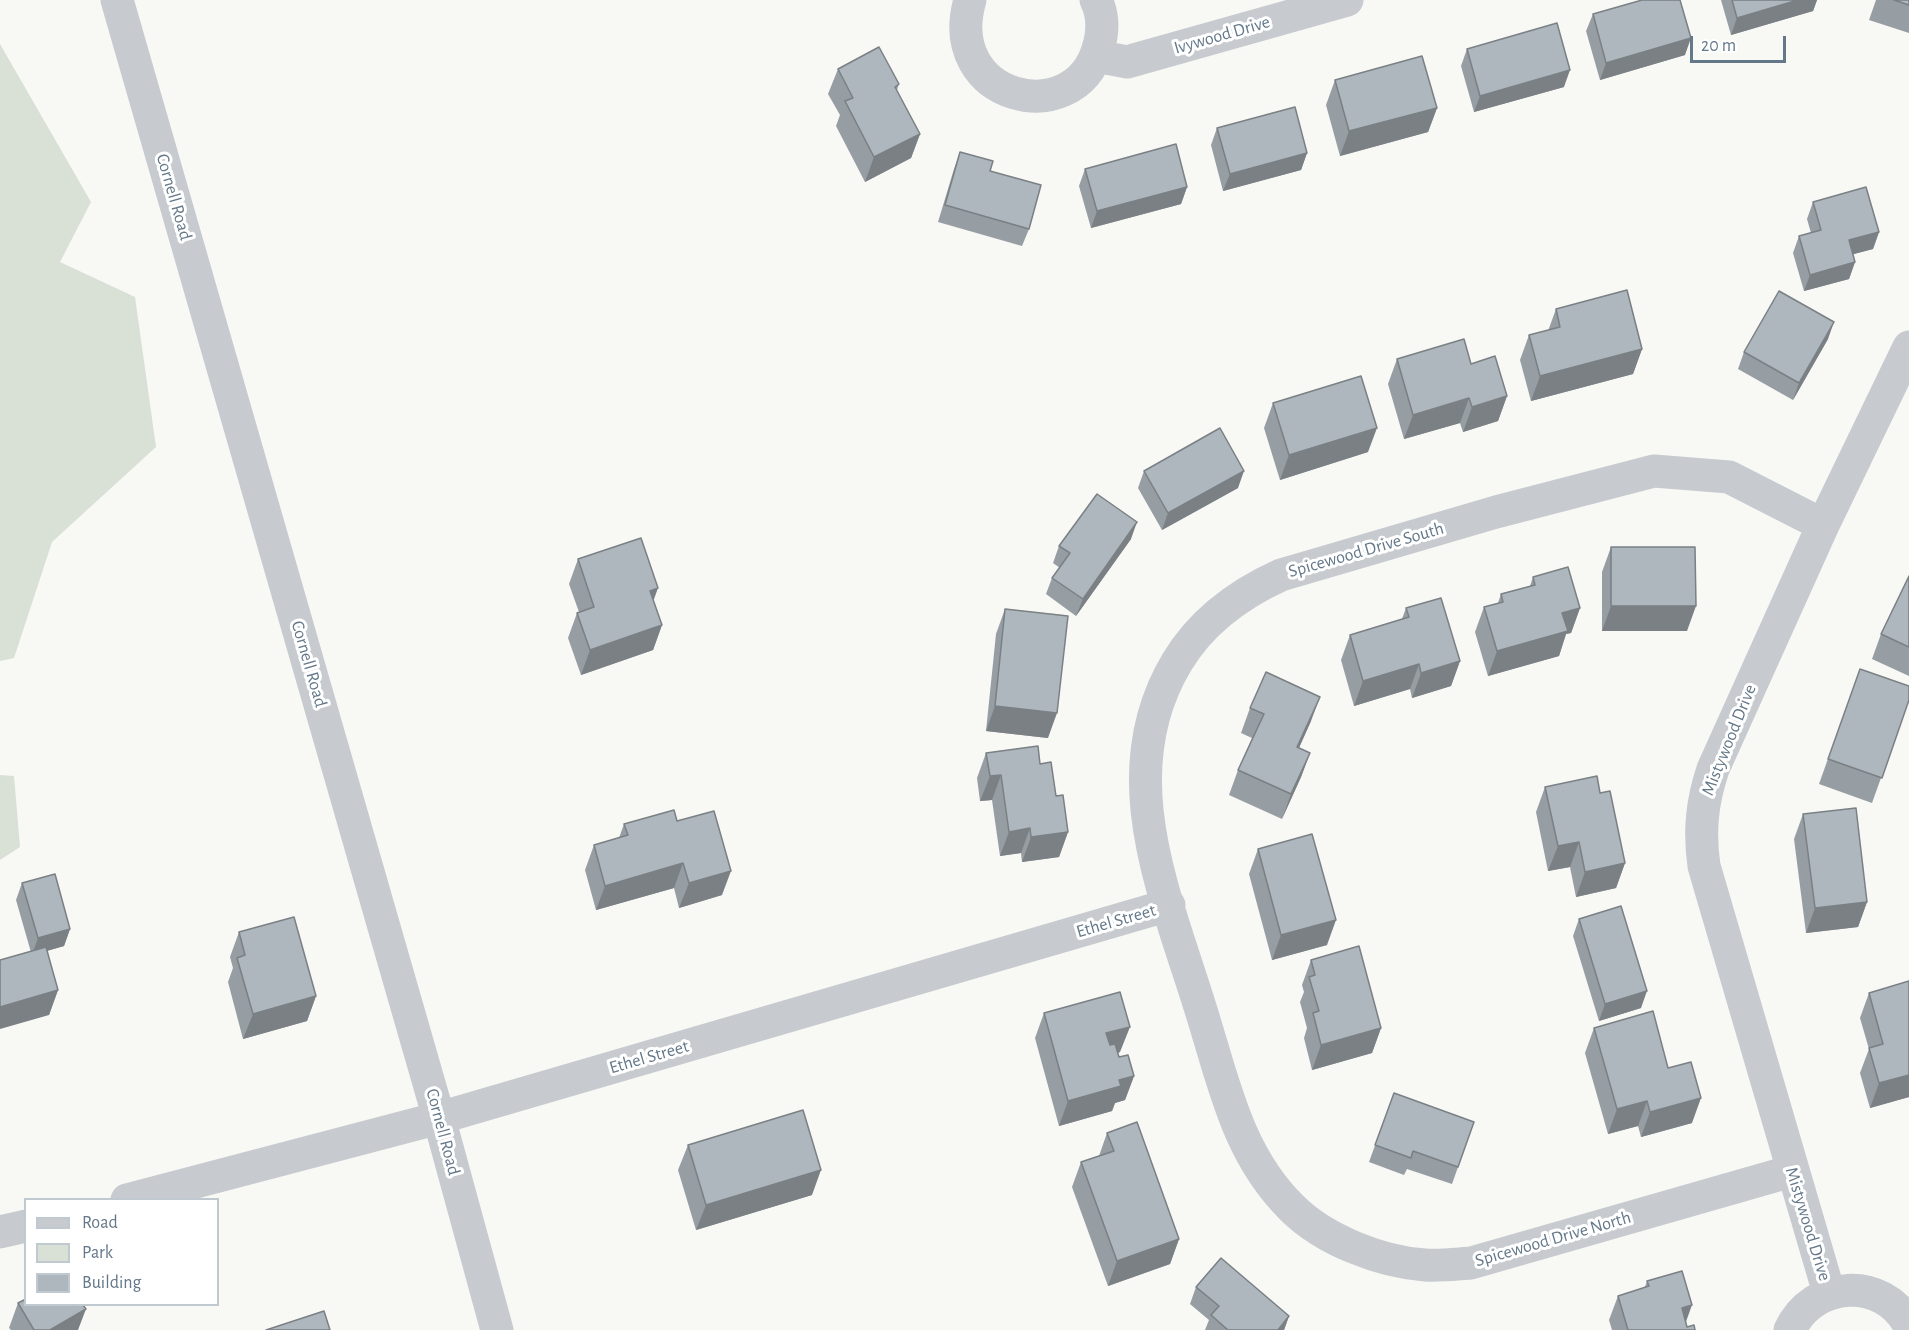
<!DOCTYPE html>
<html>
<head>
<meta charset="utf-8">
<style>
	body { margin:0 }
	#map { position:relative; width:1909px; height:1330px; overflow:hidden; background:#f8f8f5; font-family:"Alegreya Sans",sans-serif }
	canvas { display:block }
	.legend { position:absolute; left:24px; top:1198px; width:195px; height:108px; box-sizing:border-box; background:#fff; border:2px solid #c1c9d0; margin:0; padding:8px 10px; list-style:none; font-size:18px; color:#647889 }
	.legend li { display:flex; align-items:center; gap:12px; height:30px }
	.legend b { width:30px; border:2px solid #c1c9d0 }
	.scale { position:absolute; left:1690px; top:36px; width:96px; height:27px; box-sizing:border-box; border:3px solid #647889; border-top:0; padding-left:8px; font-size:18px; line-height:21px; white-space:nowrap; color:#647889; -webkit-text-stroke:4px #fff; paint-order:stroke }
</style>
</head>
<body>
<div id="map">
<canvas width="1909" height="1330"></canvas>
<ul class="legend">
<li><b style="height:8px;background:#c7cbcf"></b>Road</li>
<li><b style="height:16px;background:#d9e0d5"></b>Park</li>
<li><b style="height:16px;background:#aeb7bd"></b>Building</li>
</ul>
<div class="scale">20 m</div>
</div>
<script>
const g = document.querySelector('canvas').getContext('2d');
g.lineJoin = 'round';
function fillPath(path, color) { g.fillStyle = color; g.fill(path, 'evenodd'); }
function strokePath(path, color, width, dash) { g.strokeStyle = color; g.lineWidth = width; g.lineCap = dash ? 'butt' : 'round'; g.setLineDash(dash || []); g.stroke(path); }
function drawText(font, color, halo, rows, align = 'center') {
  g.font = font + ' "Alegreya Sans",sans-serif'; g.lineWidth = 6; g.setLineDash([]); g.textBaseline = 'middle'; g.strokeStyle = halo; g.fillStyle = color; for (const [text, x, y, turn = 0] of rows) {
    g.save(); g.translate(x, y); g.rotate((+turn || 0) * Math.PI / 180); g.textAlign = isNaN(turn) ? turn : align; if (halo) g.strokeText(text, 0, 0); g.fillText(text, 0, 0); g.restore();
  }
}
const green = new Path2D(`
	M0,44L91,202L60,262L135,297L156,447L52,542L14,658L0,661Z
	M0,775L14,776L20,847L0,860Z`);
const minor = new Path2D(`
	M117,0L439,1118L497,1330
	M970,0C941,100 1074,131 1098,49C1103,33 1104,16 1096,0
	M1096,56L1127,62L1347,0
	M1792,1171L1471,1263C1456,1264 1440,1266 1425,1265C1381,1262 1324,1240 1292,1208C1236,1153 1223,1079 1200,1007C1165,894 1110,773 1177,662C1201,622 1239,594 1281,575L1496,512L1654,471L1729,477L1823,525
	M127,1200L439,1118L1169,905
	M0,1232L26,1226
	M1829,1293L1704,866C1699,831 1702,802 1713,769L1823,525L1909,347
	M1790,1330C1813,1280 1883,1276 1909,1325`);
const wall = new Path2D(`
	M1721,0H1817L1813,11L1731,35Z
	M1876,0H1909V33L1869,20Z
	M1593,14L1685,55L1600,80L1586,31Z
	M1467,49L1564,87L1474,112L1461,66Z
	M838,69L899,84L897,90L920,134L911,158L865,182L836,126L840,115L828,94Z
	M1335,80L1437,108L1428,132L1340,156L1326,105Z
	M1217,128L1307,153L1301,170L1223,191L1211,145Z
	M960,152L990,171L1029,229L1022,246L938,222L954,169Z
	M1085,169L1187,187L1181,204L1091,228L1079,186Z
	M1813,202L1879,232L1873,249L1853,254L1855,262L1849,279L1804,291L1793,253L1799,236L1811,233L1807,219Z
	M1556,309L1642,349L1633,374L1531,401L1520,360L1529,335L1548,331Z
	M1828,339L1793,400L1738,369L1744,352Z
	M1397,359L1471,364L1507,396L1498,421L1463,432L1460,423L1404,439L1388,384Z
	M1273,403L1368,452L1280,480L1264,428Z
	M1144,471L1238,488L1162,530L1138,488Z
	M1131,539L1076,616L1046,594L1052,578L1060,568L1053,563L1059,546Z
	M1611,547L1687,631H1602V572Z
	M578,559L654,601L662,625L653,650L581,675L568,638L577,613L579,612L569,584Z
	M1909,576V676L1872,659L1881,634Z
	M1533,577L1580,608L1571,633L1566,634L1559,656L1488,676L1475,632L1484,607L1498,603L1501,594L1530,586Z
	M1406,608L1460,661L1451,686L1412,698L1410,689L1354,706L1341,660L1350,635L1402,619Z
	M1005,609L1048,738L986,731L996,634Z
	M1860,669L1909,700L1872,803L1819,784Z
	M1250,708L1311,721L1299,748L1310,753L1301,777L1282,819L1229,795L1238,770L1252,738L1241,733Z
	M986,753L1040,764L1056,796L1068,832L1059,857L1022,862L1021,853L1000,856L992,800L980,801L977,778Z
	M1545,787L1600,793L1625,863L1616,888L1576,897L1570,867L1548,871L1536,812Z
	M1803,814L1867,902L1858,927L1806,933L1794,839Z
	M677,821L722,895L679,908L674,888L596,910L585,870L594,845L619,838L624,824Z
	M1258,849L1327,945L1272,960L1249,874Z
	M22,883L70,929L64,946L47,951L58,990L49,1015L16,900Z
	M1579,919L1641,1008L1599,1021L1573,936Z
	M239,932L316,996L307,1021L243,1039L228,982L233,968L230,957Z
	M1311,960L1381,1028L1372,1053L1312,1070L1304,1038L1307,1028L1300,1002L1304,992L1302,985Z
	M1909,981V1097L1870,1108L1860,1073L1869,1049L1860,1018L1869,993Z
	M1044,1013L1120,1052L1118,1053L1119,1057L1134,1076L1125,1100L1115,1103L1112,1111L1059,1126L1035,1038Z
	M1594,1028L1668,1068L1692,1123L1641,1137L1638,1126L1608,1134L1585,1053Z
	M1394,1093L1474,1122L1452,1184L1407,1169L1404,1175L1369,1162Z
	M1107,1133L1179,1239L1170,1264L1108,1286L1072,1187L1081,1162L1099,1156Z
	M688,1145L812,1195L696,1230L678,1170Z
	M1647,1281L1686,1323L1687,1327L1695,1330H1612L1609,1320L1618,1296L1645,1287Z
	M1196,1287L1289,1316L1284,1330H1205L1209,1320L1190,1304Z
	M18,1303L78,1330H11L9,1328Z`);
const shadedWall = new Path2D(`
	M1798,0H1817L1813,11L1731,35L1737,18Z
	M1691,38L1685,55L1600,80L1606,63Z
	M1570,70L1564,87L1474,112L1480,96Z
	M1437,108L1428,132L1340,156L1349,131Z
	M920,134L911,158L865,182L874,157Z
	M1307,153L1301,170L1223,191L1230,174Z
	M1187,187L1181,204L1091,228L1097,211Z
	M1879,232L1873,249L1843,257L1849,240Z
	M1855,262L1849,279L1804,291L1810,275Z
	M1834,322L1828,339L1793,400L1799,383Z
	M1642,349L1633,374L1531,401L1540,376Z
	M1507,396L1498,421L1463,432L1472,407Z
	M1469,398L1460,423L1404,439L1413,415Z
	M1377,428L1368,452L1280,480L1289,455Z
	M1244,471L1238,488L1162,530L1168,513Z
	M1137,522L1131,539L1076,616L1083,599Z
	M658,588L649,613L650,591Z
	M1611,606H1696L1687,631H1602Z
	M1580,608L1571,633L1566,634L1559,656L1488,676L1497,651L1562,613Z
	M662,625L653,650L581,675L590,650Z
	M1460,661L1451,686L1412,698L1421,673Z
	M1419,664L1410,689L1354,706L1363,681Z
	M1320,697L1311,721L1288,772L1297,747Z
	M995,706L1057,713L1048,738L986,731Z
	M1310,753L1301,777L1282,819L1291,794Z
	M1001,775L992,800L980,801L990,776Z
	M1030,828L1021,853L1000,856L1009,832Z
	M1068,832L1059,857L1022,862L1031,837Z
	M1579,842L1570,867L1548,871L1558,846Z
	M683,863L674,888L596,910L605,886Z
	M1625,863L1616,888L1576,897L1585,872Z
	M731,871L722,895L679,908L689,883Z
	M1867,902L1858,927L1806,933L1815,908Z
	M1336,920L1327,945L1272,960L1281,935Z
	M70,929L64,946L32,955L38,938Z
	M58,990L49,1015L0,1029V1007Z
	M1647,991L1641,1008L1599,1021L1605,1004Z
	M316,996L307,1021L243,1039L253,1014Z
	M1130,1027L1120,1052L1097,1058L1106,1033Z
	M1381,1028L1372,1053L1312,1070L1321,1045Z
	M1909,1075V1097L1870,1108L1879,1083Z
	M1134,1076L1125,1100L1115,1103L1112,1111L1059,1126L1068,1101L1119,1080Z
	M1701,1098L1692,1123L1641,1137L1650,1112Z
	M1647,1101L1638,1126L1608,1134L1617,1109Z
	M821,1170L812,1195L696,1230L706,1205Z
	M1179,1239L1170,1264L1108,1286L1117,1261Z
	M1692,1305L1683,1330L1682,1308Z
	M86,1309L78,1330H49Z
	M1289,1316L1284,1330H1278Z`);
const building = new Path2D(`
	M1642,0H1680L1691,38L1606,63L1593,14Z
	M1732,0H1798L1737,18Z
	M1894,0H1909V5Z
	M1557,23L1570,70L1480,96L1467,49Z
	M879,47L899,84L895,87L920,134L874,157L845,101L853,98L838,69Z
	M1422,56L1437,108L1349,131L1335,80Z
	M1295,107L1307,153L1230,174L1217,128Z
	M1176,144L1187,187L1097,211L1085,169Z
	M960,152L993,161L990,171L1041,185L1029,229L945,205Z
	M1866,187L1879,232L1849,240L1855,262L1810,275L1799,236L1821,230L1813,202Z
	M1627,290L1642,349L1540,376L1529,335L1560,327L1556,309Z
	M1779,291L1834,322L1799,383L1744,352Z
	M1464,339L1471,364L1495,356L1507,396L1472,407L1469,398L1413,415L1397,359Z
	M1361,376L1377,428L1289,455L1273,403Z
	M1220,428L1244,471L1168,513L1144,471Z
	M1097,494L1137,522L1083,599L1052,578L1070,553L1059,546Z
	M641,538L658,588L650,591L662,625L590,650L577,613L594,607L578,559Z
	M1611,547H1695L1696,606H1611Z
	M1568,567L1580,608L1562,613L1568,631L1497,651L1484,607L1503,602L1501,594L1535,585L1533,577Z
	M1909,576V647L1881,634Z
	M1441,598L1460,661L1421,673L1419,664L1363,681L1350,635L1409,617L1406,608Z
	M1005,609L1068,616L1057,713L995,706Z
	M1860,669L1909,686V700L1882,778L1828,759Z
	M1266,672L1320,697L1297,747L1310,753L1291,794L1238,770L1264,714L1250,708Z
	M1038,746L1040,764L1051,762L1056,796L1063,795L1068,832L1031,837L1030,828L1009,832L1001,775L990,776L986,753Z
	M1597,776L1600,793L1610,791L1625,863L1585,872L1579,842L1558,846L1545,787Z
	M1856,808L1867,902L1815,908L1803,814Z
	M674,810L677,821L714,811L731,871L689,883L683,863L605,886L594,845L628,835L624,824Z
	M1312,834L1336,920L1281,935L1258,849Z
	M55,874L70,929L38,938L22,883Z
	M1621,906L1647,991L1605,1004L1579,919Z
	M294,917L316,996L253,1014L237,958L245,955L239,932Z
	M1359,946L1381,1028L1321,1045L1313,1013L1319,1011L1309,977L1315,975L1311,960Z
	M46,947L58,990L0,1007V960Z
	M1909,981V1075L1879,1083L1869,1048L1883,1044L1869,993Z
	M1120,992L1130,1027L1106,1033L1110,1045L1115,1044L1119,1057L1128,1055L1134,1076L1119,1080L1121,1086L1068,1101L1044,1013Z
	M1653,1011L1668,1068L1691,1062L1701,1098L1650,1112L1647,1101L1617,1109L1594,1028Z
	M1394,1093L1474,1122L1458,1167L1413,1151L1411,1158L1375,1145Z
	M803,1110L821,1170L706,1205L688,1145Z
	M1137,1122L1179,1239L1117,1261L1081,1162L1114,1151L1107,1133Z
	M1221,1258L1289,1316L1278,1330H1228L1211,1315L1219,1306L1196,1287Z
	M1682,1271L1692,1305L1682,1308L1687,1327L1694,1325L1695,1330H1628L1618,1296L1649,1286L1647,1281Z
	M26,1299V1305H83L86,1309L50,1330H34L18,1303Z
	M324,1311L330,1330H266Z`);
const streetNames = [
	["Ivywood Drive",1222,35,-16],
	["Cornell Road",174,197,74],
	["Spicewood Drive South",1366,550,-16],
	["Cornell Road",309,664,74],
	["Mistywood Drive",1729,740,-68],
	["Ethel Street",1116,921,-16],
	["Ethel Street",649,1057,-16],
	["Cornell Road",443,1132,75],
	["Mistywood Drive",1808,1224,73],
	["Spicewood Drive North",1553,1239,-16]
];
fillPath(green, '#d9e0d5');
strokePath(minor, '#c7cbcf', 33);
fillPath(wall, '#969da3');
fillPath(shadedWall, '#7a8084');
fillPath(building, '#aeb7bd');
strokePath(building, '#7a8084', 1.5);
drawText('18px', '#647889', '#fff', streetNames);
</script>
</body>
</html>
